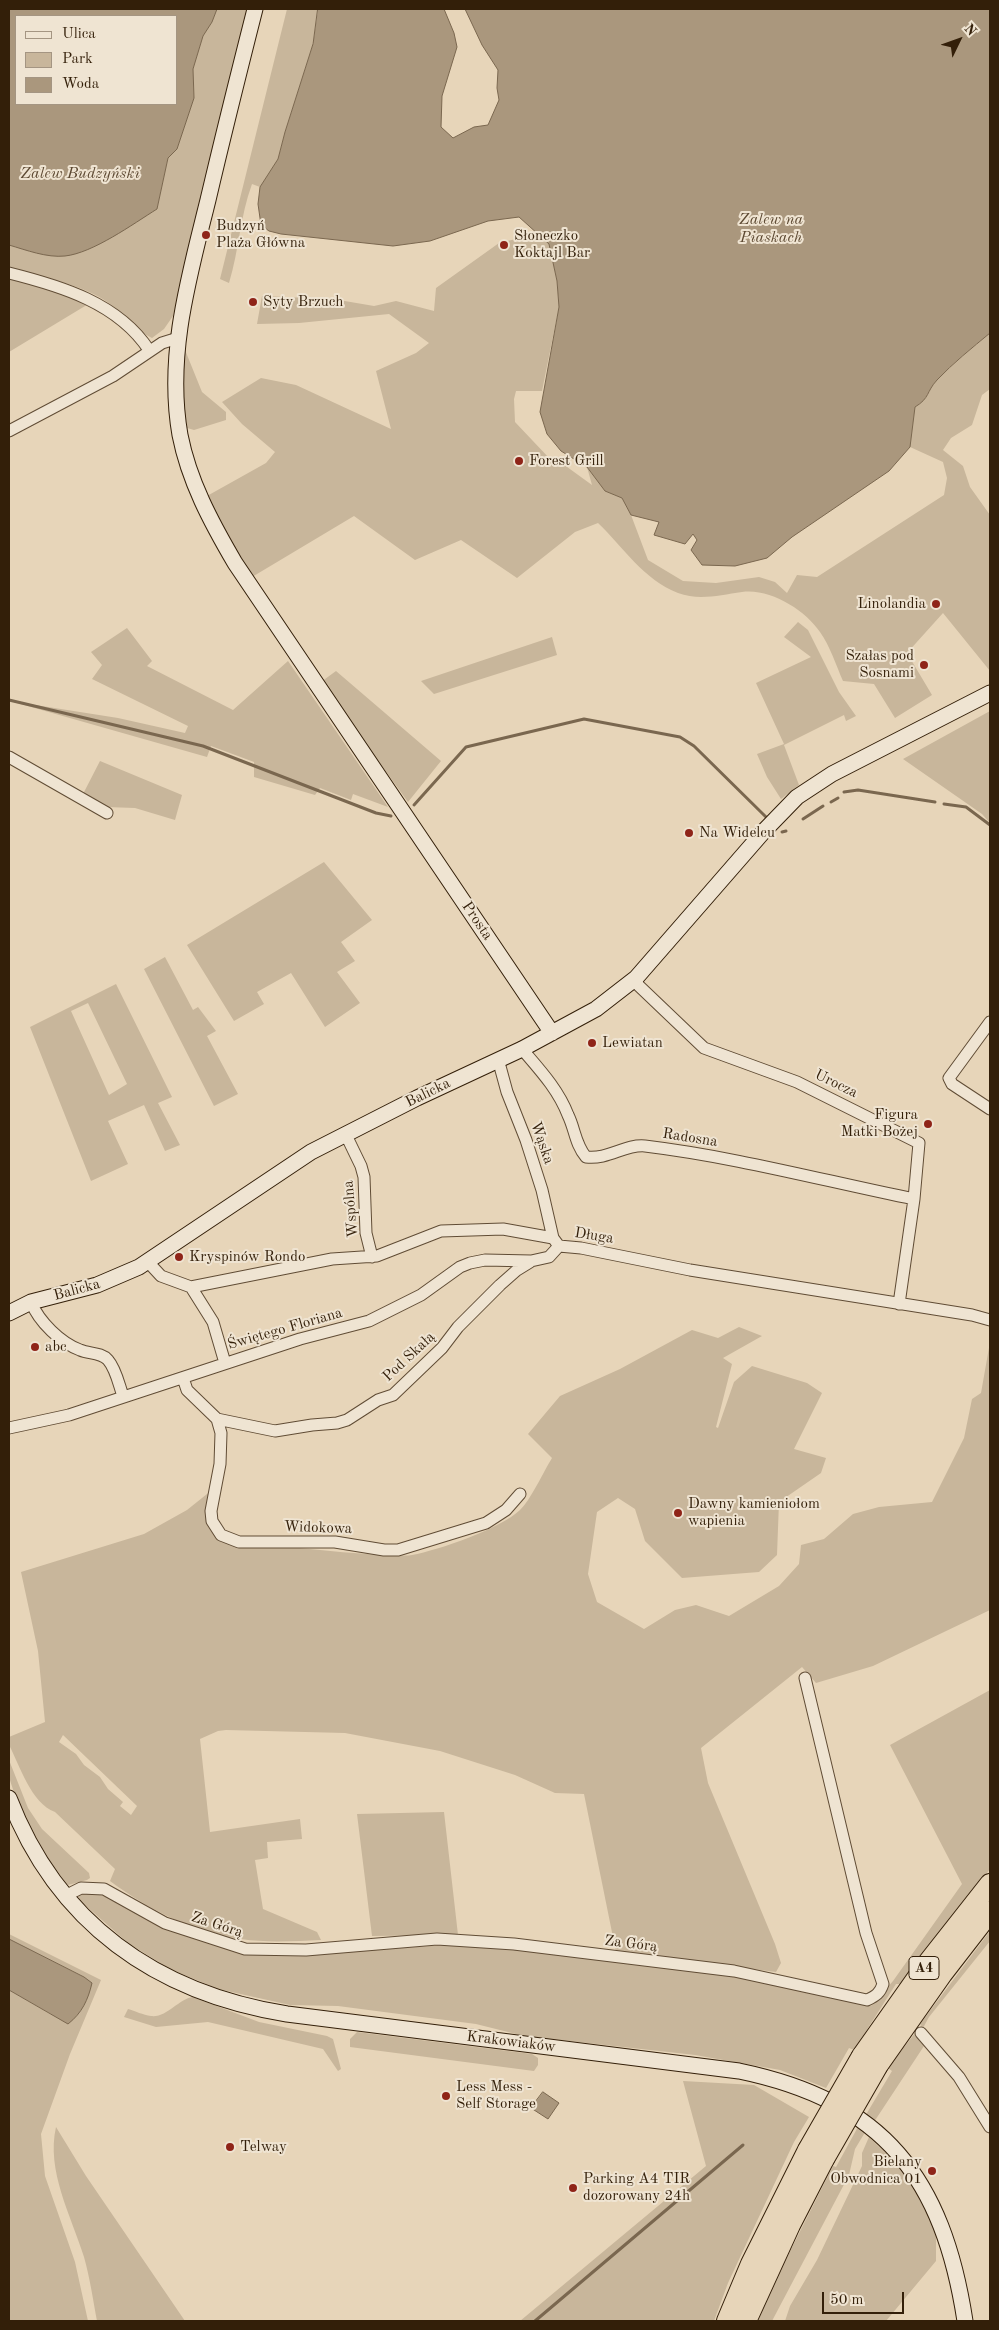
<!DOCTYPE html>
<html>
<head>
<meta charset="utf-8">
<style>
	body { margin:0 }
	#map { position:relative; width:999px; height:2330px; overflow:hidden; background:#e7d5b9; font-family:"Old Standard TT",serif }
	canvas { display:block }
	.frame { position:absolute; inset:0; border:10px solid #331f09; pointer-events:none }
	.legend { position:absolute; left:15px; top:15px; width:162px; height:90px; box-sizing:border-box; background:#efe4d2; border:1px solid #a49582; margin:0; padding:6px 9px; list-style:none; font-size:15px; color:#331f09 }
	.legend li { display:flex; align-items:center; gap:10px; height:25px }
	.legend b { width:25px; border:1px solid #a49582 }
	.north { position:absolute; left:934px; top:15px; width:50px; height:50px; -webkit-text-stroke:4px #efe4d2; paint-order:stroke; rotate:48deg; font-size:14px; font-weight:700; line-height:20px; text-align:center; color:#331f09 }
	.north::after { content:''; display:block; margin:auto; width:18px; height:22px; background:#331f09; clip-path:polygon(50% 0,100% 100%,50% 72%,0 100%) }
	.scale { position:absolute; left:822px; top:2292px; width:82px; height:22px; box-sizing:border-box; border:2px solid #331f09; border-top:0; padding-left:6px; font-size:15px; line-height:18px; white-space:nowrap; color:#331f09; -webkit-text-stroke:4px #efe4d2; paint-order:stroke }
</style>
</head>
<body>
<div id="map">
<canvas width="999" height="2330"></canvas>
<div class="frame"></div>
<ul class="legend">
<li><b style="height:6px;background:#efe4d2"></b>Ulica</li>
<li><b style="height:14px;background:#c8b69b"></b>Park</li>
<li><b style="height:14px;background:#aa977d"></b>Woda</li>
</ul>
<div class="north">N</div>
<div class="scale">50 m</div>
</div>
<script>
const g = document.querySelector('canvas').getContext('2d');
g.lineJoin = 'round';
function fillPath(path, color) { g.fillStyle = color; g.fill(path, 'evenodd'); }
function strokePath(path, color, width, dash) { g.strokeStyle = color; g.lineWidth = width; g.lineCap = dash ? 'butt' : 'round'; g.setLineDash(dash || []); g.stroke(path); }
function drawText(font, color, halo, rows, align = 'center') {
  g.font = font + ' "Old Standard TT",serif'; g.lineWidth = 4; g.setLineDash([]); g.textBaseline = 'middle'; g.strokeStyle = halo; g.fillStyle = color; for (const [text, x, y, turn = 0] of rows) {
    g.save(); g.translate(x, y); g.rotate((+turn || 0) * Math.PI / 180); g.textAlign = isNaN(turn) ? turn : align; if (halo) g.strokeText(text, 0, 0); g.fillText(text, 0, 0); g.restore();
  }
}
const green = new Path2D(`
	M217,9H249L173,316L164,329L152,338C135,330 125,315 110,304C80,282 43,279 9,269V245L48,255L157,209L168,158L177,149L194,98L193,69L203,36L212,22Z
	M287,9H318L313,44L285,132L278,159L260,187L252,184C240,216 239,251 229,283L220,279Z
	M537,234L549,244L557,281L559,307L542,391H516L514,399L515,422L550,459L563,464L592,485L587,467L605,491L622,498L631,515L648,560L683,581L716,583L759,577L775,582L787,593L797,575L817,577L944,495L947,478L943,462L910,447L915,407C930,398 926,392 937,380C953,363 973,348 990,333V389L982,395L972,425L951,438L943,450L963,466L970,487L990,515V671L943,613L907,653L932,695L895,718L874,684L843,681C836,665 830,646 820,632C805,610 770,588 742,592C720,595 699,601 678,593C644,580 623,547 598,523L575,532L517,578L461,540L415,560L354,516L252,577L233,548L207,496L266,463L275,452L242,424L222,402L261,378L296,385L391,429L376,371L416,353L429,343L389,314L299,323L257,324L262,296L333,299L374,306L396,301L434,311L436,288L499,243Z
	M9,278L90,303L9,352Z
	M183,345L202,392L226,412V420L194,430L184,427L180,395Z
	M798,622L808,630L839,692L856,716L846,721L844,715L784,745L799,785L781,799L767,777L757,754L784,744L756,683L811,657L784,637Z
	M127,628L152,661L147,666L233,710L288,661L388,807L353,794L351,800L320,788L315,795L254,777V762L211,746L207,757L10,701L118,718L185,733L188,726L92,679L102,665L91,652Z
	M552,637L557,655L434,694L421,681Z
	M336,671L441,761L408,802L321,682Z
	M990,711V823L982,814L903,759Z
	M100,761L182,795L175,820L135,808L106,807L83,794Z
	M324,862L372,920L341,942L355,961L337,972L360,1003L325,1027L291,973L257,992L264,1004L234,1021L187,945Z
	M165,957L193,1010L198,1007L216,1031L207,1036L238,1094L214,1106L144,969Z
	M116,984L172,1097L158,1103L180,1145L165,1151L144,1105L108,1121L128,1164L91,1181L30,1027ZM88,1003L127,1084L109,1095L71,1011Z
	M739,1327L762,1336L723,1358L732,1364L716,1427L718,1428L734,1382L752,1366L807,1383L822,1393L794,1449L826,1458L821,1473L779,1502L777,1555L759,1572L682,1578L645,1541L635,1509L618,1498L597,1512L588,1574L597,1602L644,1629L675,1610L696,1605L729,1616L779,1586L799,1564L801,1545L824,1539L853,1514L879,1507L932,1502L964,1438L972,1399L981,1393L990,1342V1610L873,1666L816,1683L802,1667L701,1748L708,1783L775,1944L781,1963L776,1972L616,1952L584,1794L555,1793L515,1775L440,1751L345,1733L226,1730L218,1731L200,1739L210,1832L300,1819L302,1839L267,1842L268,1858L255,1860L263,1909L317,1932L321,1940C295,1941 267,1943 241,1939C193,1933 148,1909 110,1881L115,1869L55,1812C31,1803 20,1766 9,1745V1737L45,1722L38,1651L21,1572L144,1534L187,1510L212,1490C207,1505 202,1524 216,1536C225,1542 396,1559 412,1555C439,1550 500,1529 520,1510C530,1501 544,1471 552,1458L528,1434L560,1396L620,1369L692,1330L718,1338ZM63,1735L137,1806L131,1815L120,1806L123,1802L108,1789L100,1777L84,1765L76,1754L59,1742Z
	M990,1690V1869L903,1984H896L854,2050L849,2048L826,2088L780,2070L695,2055L524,2036L476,2024L338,2006L290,2005L218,1989L170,1969L128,1943L78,1899L79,1893L99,1891L164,1927L202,1941L249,1953H333L444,1945L513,1947L738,1977L871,2006L893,1981L962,1884L890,1745Z
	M9,1760L28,1808L42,1829L89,1873L90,1878L87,1880L68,1885C48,1874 14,1799 9,1776C8,1771 9,1765 9,1760Z
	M444,1812L458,1935L372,1936L357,1814Z
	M990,1931V1941L929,2017L923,2028L920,2024Z
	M9,1934L101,1980L70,2054L41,2134L45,2176L75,2262L88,2321H9V1990L52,2015L84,1977L9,1939Z
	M193,1997L259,2022L327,2036L333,2039L341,2069L338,2071L323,2049L208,2022L156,2027L124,2017L128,2009C135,2011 143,2015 151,2016C167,2018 178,1999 193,1997Z
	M357,2032L532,2054L538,2058V2065L534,2071L350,2047V2039Z
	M915,2033L924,2046L872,2125L864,2118L892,2071L888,2068Z
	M683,2081L754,2085L809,2117L794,2142L728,2283L714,2321H520L706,2166Z
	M859,2125L867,2129L855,2149L849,2175L772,2321H758L775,2281L833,2166L836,2167Z
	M56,2127L86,2176L185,2321H97C93,2300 90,2278 84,2257C71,2215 46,2171 56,2127Z
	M869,2137L899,2166L922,2202L936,2233V2261L886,2321H785L790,2306L817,2260L862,2166V2153Z`);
const water = new Path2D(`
	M9,9H217L212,22L203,36L193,69L194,98L177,149L168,158L157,209C133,224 93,253 65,256C47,258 26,250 9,245ZM16,16H176V104H16Z
	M318,9H444L454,33L457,47L442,96L441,127L453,138L474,127L488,125L499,100L497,88L498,70L482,45L465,9H990V333C972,348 953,363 937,380C926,392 930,398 915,407L910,447L889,471L792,537L767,558L735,566L702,565L691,550L697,540L693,534L685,544L654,535L659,522L631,515L622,498L605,491L587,467L561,451L547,434L540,412L559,307L557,281L549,244L519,217L488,221L430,241L393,246L281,234L269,231L261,225L258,204L260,187L278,159L285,132L313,44Z
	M9,1939L84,1977L92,1983C88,2000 82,2013 68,2024L9,1990Z
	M543,2092L559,2103L548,2119L531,2108Z`);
const stream = new Path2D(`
	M9,700L203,746L376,813L391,816
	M844,792L858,790L935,802
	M831,802L838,798
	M944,804L966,807L990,825
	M414,805L466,747L584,719L680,737L694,746L766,817
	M803,819L823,806
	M782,832L786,831
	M535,2321L743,2145`);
const street = new Path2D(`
	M9,273C61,286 118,303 149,350
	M9,431L113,376L162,343L178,338
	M9,757L107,813
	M636,978L638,985L704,1048L797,1082L919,1143L914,1199L899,1304
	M990,1022L949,1078L952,1084L990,1109
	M522,1049C539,1069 558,1089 568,1115C575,1129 575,1144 586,1157C608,1160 625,1144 645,1146C736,1157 825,1181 914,1199
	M498,1059L507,1092L526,1140L542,1190L553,1238L559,1246L581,1248L690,1270L972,1315L990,1320
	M345,1133L361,1166L364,1177L366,1233L372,1257
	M148,1262L161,1276L191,1287L332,1259L377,1256L441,1231L503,1229L553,1238
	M191,1287L213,1322L225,1363
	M31,1302C39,1322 61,1343 80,1350C89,1354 101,1352 108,1360C116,1369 119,1385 123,1396
	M183,1378L187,1390L217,1419L275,1431L312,1425L337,1423L347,1420L378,1400L393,1395L442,1348L458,1327L500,1285L517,1270L530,1262
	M217,1419L221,1433L220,1464L211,1511L212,1521L221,1535L239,1542H335L384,1550H398L486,1523L506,1510L520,1494
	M9,1428L69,1415L300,1339L369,1321L421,1295L460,1267L470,1263L485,1260L531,1261L549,1257L559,1246
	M65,1896L81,1888L104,1889L165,1923L245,1949L306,1950L437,1939L514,1944L734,1971L867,2000C876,1996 880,1993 883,1984L866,1933L805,1678
	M921,2033L959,2077L990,2127`);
const secondary = new Path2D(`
	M255,9C239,72 223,136 208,200C189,277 166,355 180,435C189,481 211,522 235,563L552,1033
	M9,1313L31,1302L97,1285L139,1267L311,1152L417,1098L522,1049L596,1009L636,978L764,831L797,797L832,774L990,693
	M9,1798C57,1923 156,1993 287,2014L739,2071C884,2101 943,2178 965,2321`);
const highway = new Path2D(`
	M862,2056L927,1964L990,1884
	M878,2065L942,1974L990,1912
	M727,2321L751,2264L808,2150
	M746,2321L790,2225L824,2159`);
const highwayBridge = new Path2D(`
	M808,2150L862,2056
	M824,2159L878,2065`);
const markers = [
	[206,235,5,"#8f2418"],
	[504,245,5,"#8f2418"],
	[253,302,5,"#8f2418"],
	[519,461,5,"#8f2418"],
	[936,604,5,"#8f2418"],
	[924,665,5,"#8f2418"],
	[689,833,5,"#8f2418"],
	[592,1043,5,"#8f2418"],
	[928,1124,5,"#8f2418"],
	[179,1257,5,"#8f2418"],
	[35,1347,5,"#8f2418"],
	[678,1513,5,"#8f2418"],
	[446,2096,5,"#8f2418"],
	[230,2147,5,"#8f2418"],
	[932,2171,5,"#8f2418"],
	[573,2188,5,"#8f2418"]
];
const shields = [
	[924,1968,30]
];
const shieldNames = [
	["A4",924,1968]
];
const poiNames = [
	["Budzyń",216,226],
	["Plaża Główna",216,243],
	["Słoneczko",514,236],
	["Koktajl Bar",514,253],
	["Syty Brzuch",263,302],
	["Forest Grill",529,461],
	["Linolandia",926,604,"right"],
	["Szałas pod",914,656,"right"],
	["Sosnami",914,673,"right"],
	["Na Widelcu",699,833],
	["Lewiatan",602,1043],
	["Figura",918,1115,"right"],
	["Matki Bożej",918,1132,"right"],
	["Kryspinów Rondo",189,1257],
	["abc",45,1347],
	["Dawny kamieniołom",688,1504],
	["wapienia",688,1521],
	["Less Mess -",456,2087],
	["Self Storage",456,2104],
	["Telway",240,2147],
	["Bielany",922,2162,"right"],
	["Obwodnica 01",922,2179,"right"],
	["Parking A4 TIR",583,2179],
	["dozorowany 24h",583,2196]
];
const streetNames = [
	["Prosta",477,921,56],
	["Urocza",836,1084,26],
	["Balicka",428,1093,-26],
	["Radosna",690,1138,9],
	["Wąska",542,1143,71],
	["Wspólna",351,1209,-95],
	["Długa",594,1236,9],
	["Balicka",77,1290,-15],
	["Świętego Floriana",285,1329,-16],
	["Pod Skałą",409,1357,-43],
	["Widokowa",318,1528,2],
	["Za Górą",217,1925,18],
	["Za Górą",631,1944,7],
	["Krakowiaków",511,2042,7]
];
const waterNames = [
	["Zalew Budzyński",80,174],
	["Zalew na",771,220],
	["Piaskach",771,238]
];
fillPath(green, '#c8b69b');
fillPath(water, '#aa977d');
strokePath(water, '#7a674f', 1);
strokePath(stream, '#7a674f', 3);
strokePath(street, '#604c35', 13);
strokePath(secondary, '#331f09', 17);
strokePath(highway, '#331f09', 22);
strokePath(street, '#efe4d2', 11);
strokePath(secondary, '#efe4d2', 15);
strokePath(highway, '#e7d5b9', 20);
strokePath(highwayBridge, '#331f09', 22, []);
strokePath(highwayBridge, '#e7d5b9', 20);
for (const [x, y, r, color] of markers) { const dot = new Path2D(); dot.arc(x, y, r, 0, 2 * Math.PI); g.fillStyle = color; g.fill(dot); strokePath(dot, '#efe4d2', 2); }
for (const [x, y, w] of shields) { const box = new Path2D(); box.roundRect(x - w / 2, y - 11.5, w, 23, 4); g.fillStyle = '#efe4d2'; g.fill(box); strokePath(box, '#331f09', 1); }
drawText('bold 14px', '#331f09', null, shieldNames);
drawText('15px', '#331f09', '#efe4d2', poiNames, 'left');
drawText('15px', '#331f09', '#efe4d2', streetNames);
drawText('italic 16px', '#5d4932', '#efe4d2', waterNames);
</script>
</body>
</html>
